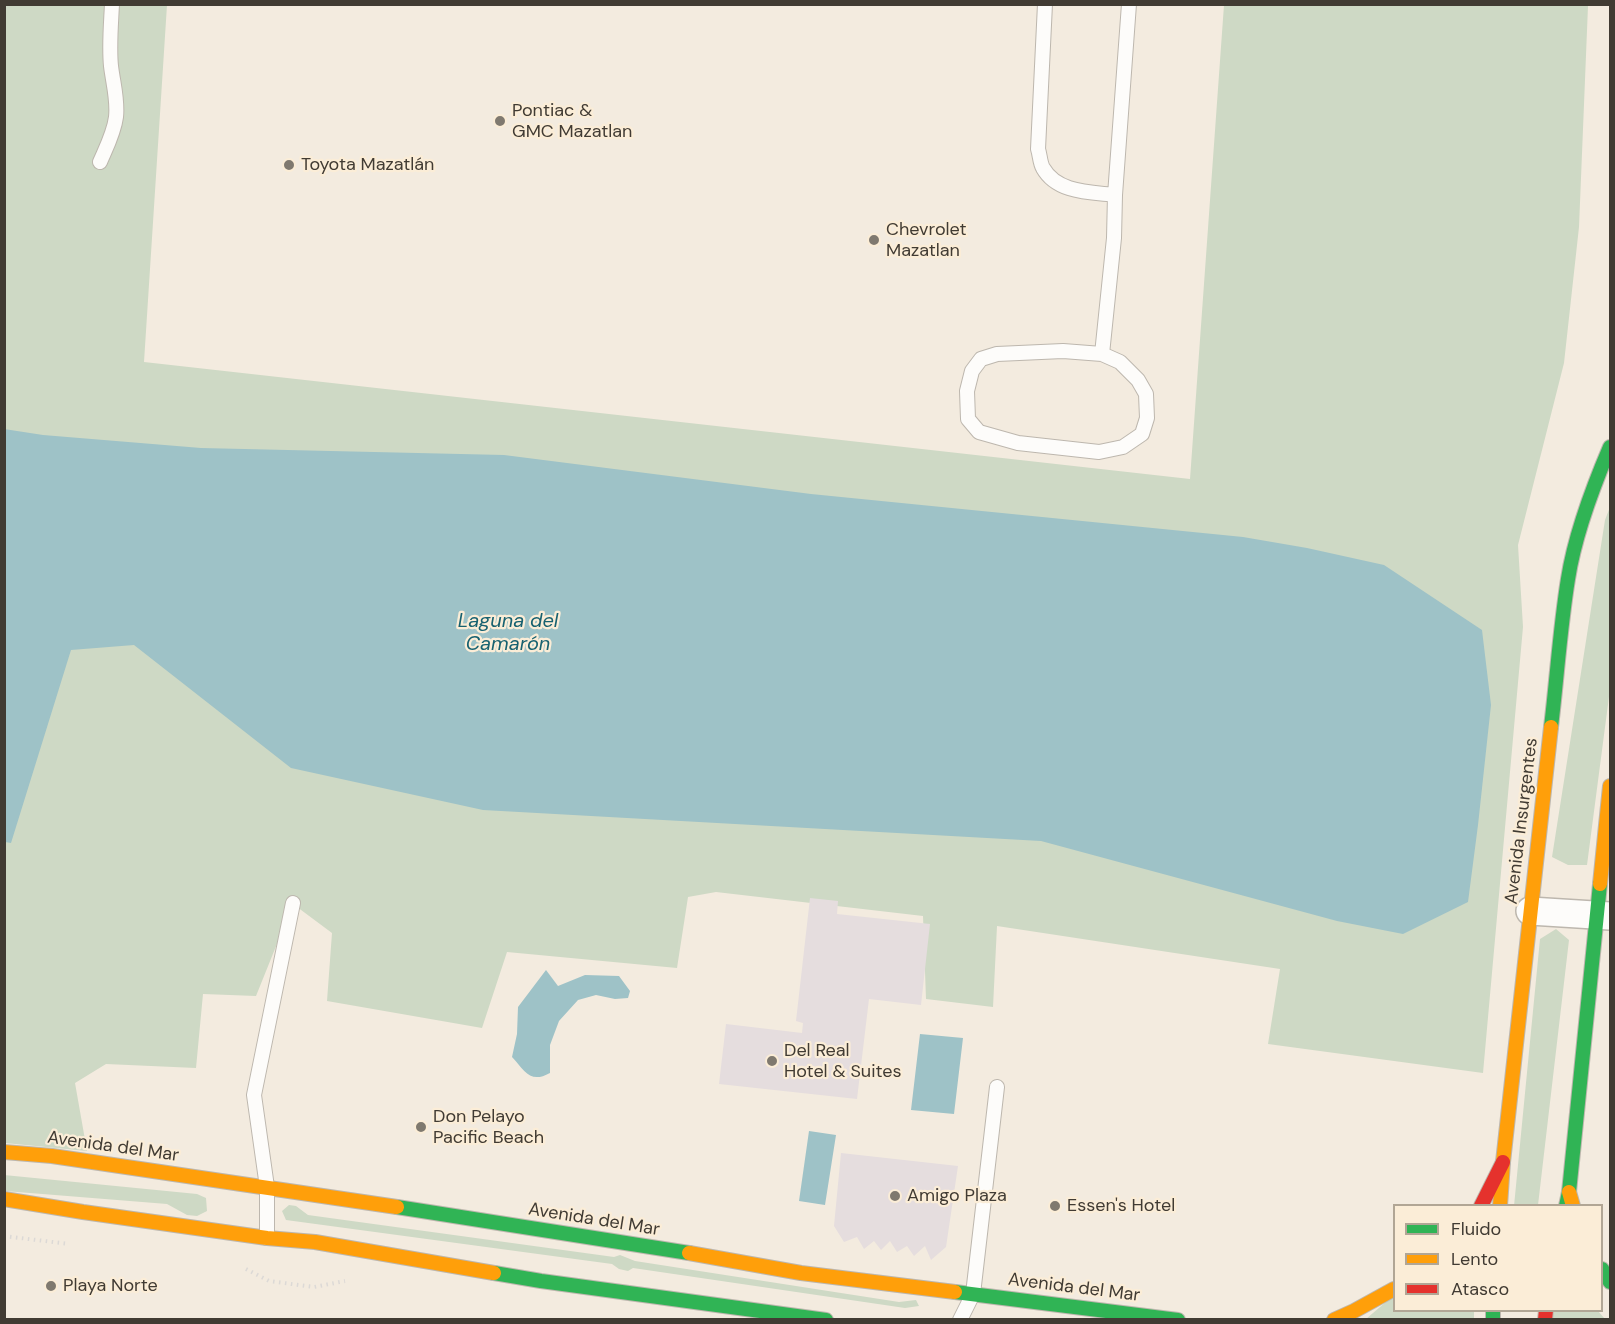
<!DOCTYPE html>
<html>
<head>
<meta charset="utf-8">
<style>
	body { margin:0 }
	#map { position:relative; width:1615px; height:1324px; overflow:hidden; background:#f3ebdf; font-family:"DM Sans",sans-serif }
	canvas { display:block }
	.frame { position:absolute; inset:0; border:6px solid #413b33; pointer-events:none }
	.legend { position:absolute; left:1393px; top:1204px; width:210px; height:108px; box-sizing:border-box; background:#fbedd7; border:2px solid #b1a695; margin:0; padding:8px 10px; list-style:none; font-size:18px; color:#413b33 }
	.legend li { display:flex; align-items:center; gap:12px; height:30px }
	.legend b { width:30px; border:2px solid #b1a695 }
</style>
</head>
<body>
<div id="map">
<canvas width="1615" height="1324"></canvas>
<div class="frame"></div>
<ul class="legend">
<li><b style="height:8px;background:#30b455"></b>Fluido</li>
<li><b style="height:8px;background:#ff9f0a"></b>Lento</li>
<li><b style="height:8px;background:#e5322d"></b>Atasco</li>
</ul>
</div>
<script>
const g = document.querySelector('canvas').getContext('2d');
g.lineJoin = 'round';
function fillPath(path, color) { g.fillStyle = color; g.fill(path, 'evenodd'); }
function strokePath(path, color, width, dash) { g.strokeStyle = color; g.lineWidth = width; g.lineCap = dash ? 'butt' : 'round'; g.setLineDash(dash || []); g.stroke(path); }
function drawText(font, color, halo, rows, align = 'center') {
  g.font = font + ' "DM Sans",sans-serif'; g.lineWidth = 4.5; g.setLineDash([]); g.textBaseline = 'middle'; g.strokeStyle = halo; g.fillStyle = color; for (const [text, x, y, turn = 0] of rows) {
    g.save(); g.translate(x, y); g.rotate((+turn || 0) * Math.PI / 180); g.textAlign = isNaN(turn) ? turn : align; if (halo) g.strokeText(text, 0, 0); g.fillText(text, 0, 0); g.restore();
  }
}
const green = new Path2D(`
	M1582,4L1588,6L1579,227L1564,363L1518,545L1523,627L1483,1073L1268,1044L1280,969L997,926L993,1007L926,999L923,916L716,892L688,897L677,968L507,952L482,1028L327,1001L332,933L293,904L256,996L203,994L196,1068L106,1064L75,1083L87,1151L5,1143L4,5H167L144,362L1190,479L1224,5Z
	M1610,507V689L1587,865H1568L1552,857L1605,520Z
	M1556,929L1569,940L1538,1205L1514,1206L1540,939Z
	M4,1175L197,1194L206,1198L207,1211L197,1216L187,1215L167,1204L5,1191Z
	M289,1205L296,1206L308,1215L614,1257L620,1255L635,1261L899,1302L916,1300L919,1306L905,1308L633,1268L628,1271L619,1269L612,1264L286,1220L282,1211Z
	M1394,1295V1310L1474,1311V1319H1366Z
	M1553,1310L1598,1311L1605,1319L1551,1320Z`);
const water = new Path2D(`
	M4,429L43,435L201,448L504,455L811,494L1243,537L1307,548L1384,565L1482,630L1491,705L1478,825L1468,902L1403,934L1337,921L1041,841L483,810L291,768L134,645L71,650L11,843L5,842Z
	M546,970L558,986L585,975L619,976L630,991L628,998L615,999L596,995L578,1000L559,1021L550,1045V1073C530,1084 525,1071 512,1057L517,1034L518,1007Z
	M920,1034L963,1038L954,1114L911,1110Z
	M809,1131L836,1135L825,1205L799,1201Z`);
const building = new Path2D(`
	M810,898L838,901L837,914L930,924L921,1005L869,999L857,1099L719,1084L726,1024L802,1033L803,1023L796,1021Z
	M841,1153L958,1166L946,1247L931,1260L925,1246L914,1256L907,1246L897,1252L890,1241L881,1250L874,1241L864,1249L857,1237L844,1242L834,1226Z`);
const path = new Path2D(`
	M4,1236L69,1244
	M246,1269L269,1281L314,1287L345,1281`);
const lane = new Path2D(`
	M1045,4L1038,149C1040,155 1040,163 1043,168C1057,193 1090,192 1115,195
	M100,162C106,148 114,133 116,117C118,100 113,83 111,66C109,46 111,25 112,4
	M1102,354L1120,362L1138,380L1146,394L1147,418L1142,434L1123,447L1099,452L1018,443L979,432L968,419L967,391L972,371L981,359L997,354L1063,351L1102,354L1114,238L1115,195L1129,4
	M267,1238V1187L254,1095L293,903
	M960,1320L973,1294L997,1087`);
const street = new Path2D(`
	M1530,911L1610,916`);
const fast = new Path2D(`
	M1551,727C1557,678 1560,628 1568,579C1575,534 1592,489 1610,447
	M1566,1206L1569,1192L1600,884
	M397,1207L689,1253
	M1602,1269L1610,1282
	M494,1273L541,1281L826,1320
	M955,1292L1178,1320
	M1493,1310V1320`);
const slow = new Path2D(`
	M1600,884L1610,786
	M4,1152L52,1156L397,1207
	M1569,1192L1573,1206
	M4,1199L83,1212L267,1238L315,1242L494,1273
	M1500,1206L1503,1162L1551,727
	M689,1253L801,1273L955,1292
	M1334,1320L1354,1311L1394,1289`);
const jam = new Path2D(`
	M1481,1206L1503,1162
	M1545,1320L1546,1310`);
const markers = [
	[500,121,6,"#7f796f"],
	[289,165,6,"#7f796f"],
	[874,240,6,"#7f796f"],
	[772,1061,6,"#7f796f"],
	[421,1127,6,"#7f796f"],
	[895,1196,6,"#7f796f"],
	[1055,1206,6,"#7f796f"],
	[51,1286,6,"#7f796f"]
];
const poiNames = [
	["Pontiac &",512,111],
	["GMC Mazatlan",512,132],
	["Toyota Mazatlán",301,165],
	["Chevrolet",886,230],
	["Mazatlan",886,251],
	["Del Real",784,1051],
	["Hotel & Suites",784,1072],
	["Don Pelayo",433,1117],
	["Pacific Beach",433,1138],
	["Amigo Plaza",907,1196],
	["Essen's Hotel",1067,1206],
	["Playa Norte",63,1286]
];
const streetNames = [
	["Avenida Insurgentes",1522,821,-83],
	["Avenida del Mar",113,1147,8],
	["Avenida del Mar",594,1220,9],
	["Avenida del Mar",1074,1288,7]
];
const waterNames = [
	["Laguna del",508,622],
	["Camarón",508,645]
];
fillPath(green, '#ced9c5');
fillPath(water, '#9ec2c7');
fillPath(building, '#e5ddde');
strokePath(lane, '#bdb7ae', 16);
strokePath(street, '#bdb7ae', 30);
strokePath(fast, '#bdb7ae', 16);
strokePath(slow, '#bdb7ae', 16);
strokePath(jam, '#bdb7ae', 16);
strokePath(path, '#dcd9d6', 4, [1.5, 4.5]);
strokePath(lane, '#fdfcfa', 14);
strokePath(street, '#fdfcfa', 27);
strokePath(fast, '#30b455', 14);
strokePath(slow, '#ff9f0a', 14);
strokePath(jam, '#e5322d', 14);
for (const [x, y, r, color] of markers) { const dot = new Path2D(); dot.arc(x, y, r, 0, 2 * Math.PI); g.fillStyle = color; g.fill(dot); strokePath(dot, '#fbedd7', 2); }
drawText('18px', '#413b33', '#fbedd7', poiNames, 'left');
drawText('18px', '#413b33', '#fbedd7', streetNames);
drawText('italic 20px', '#176170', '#fbedd7', waterNames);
</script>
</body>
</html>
